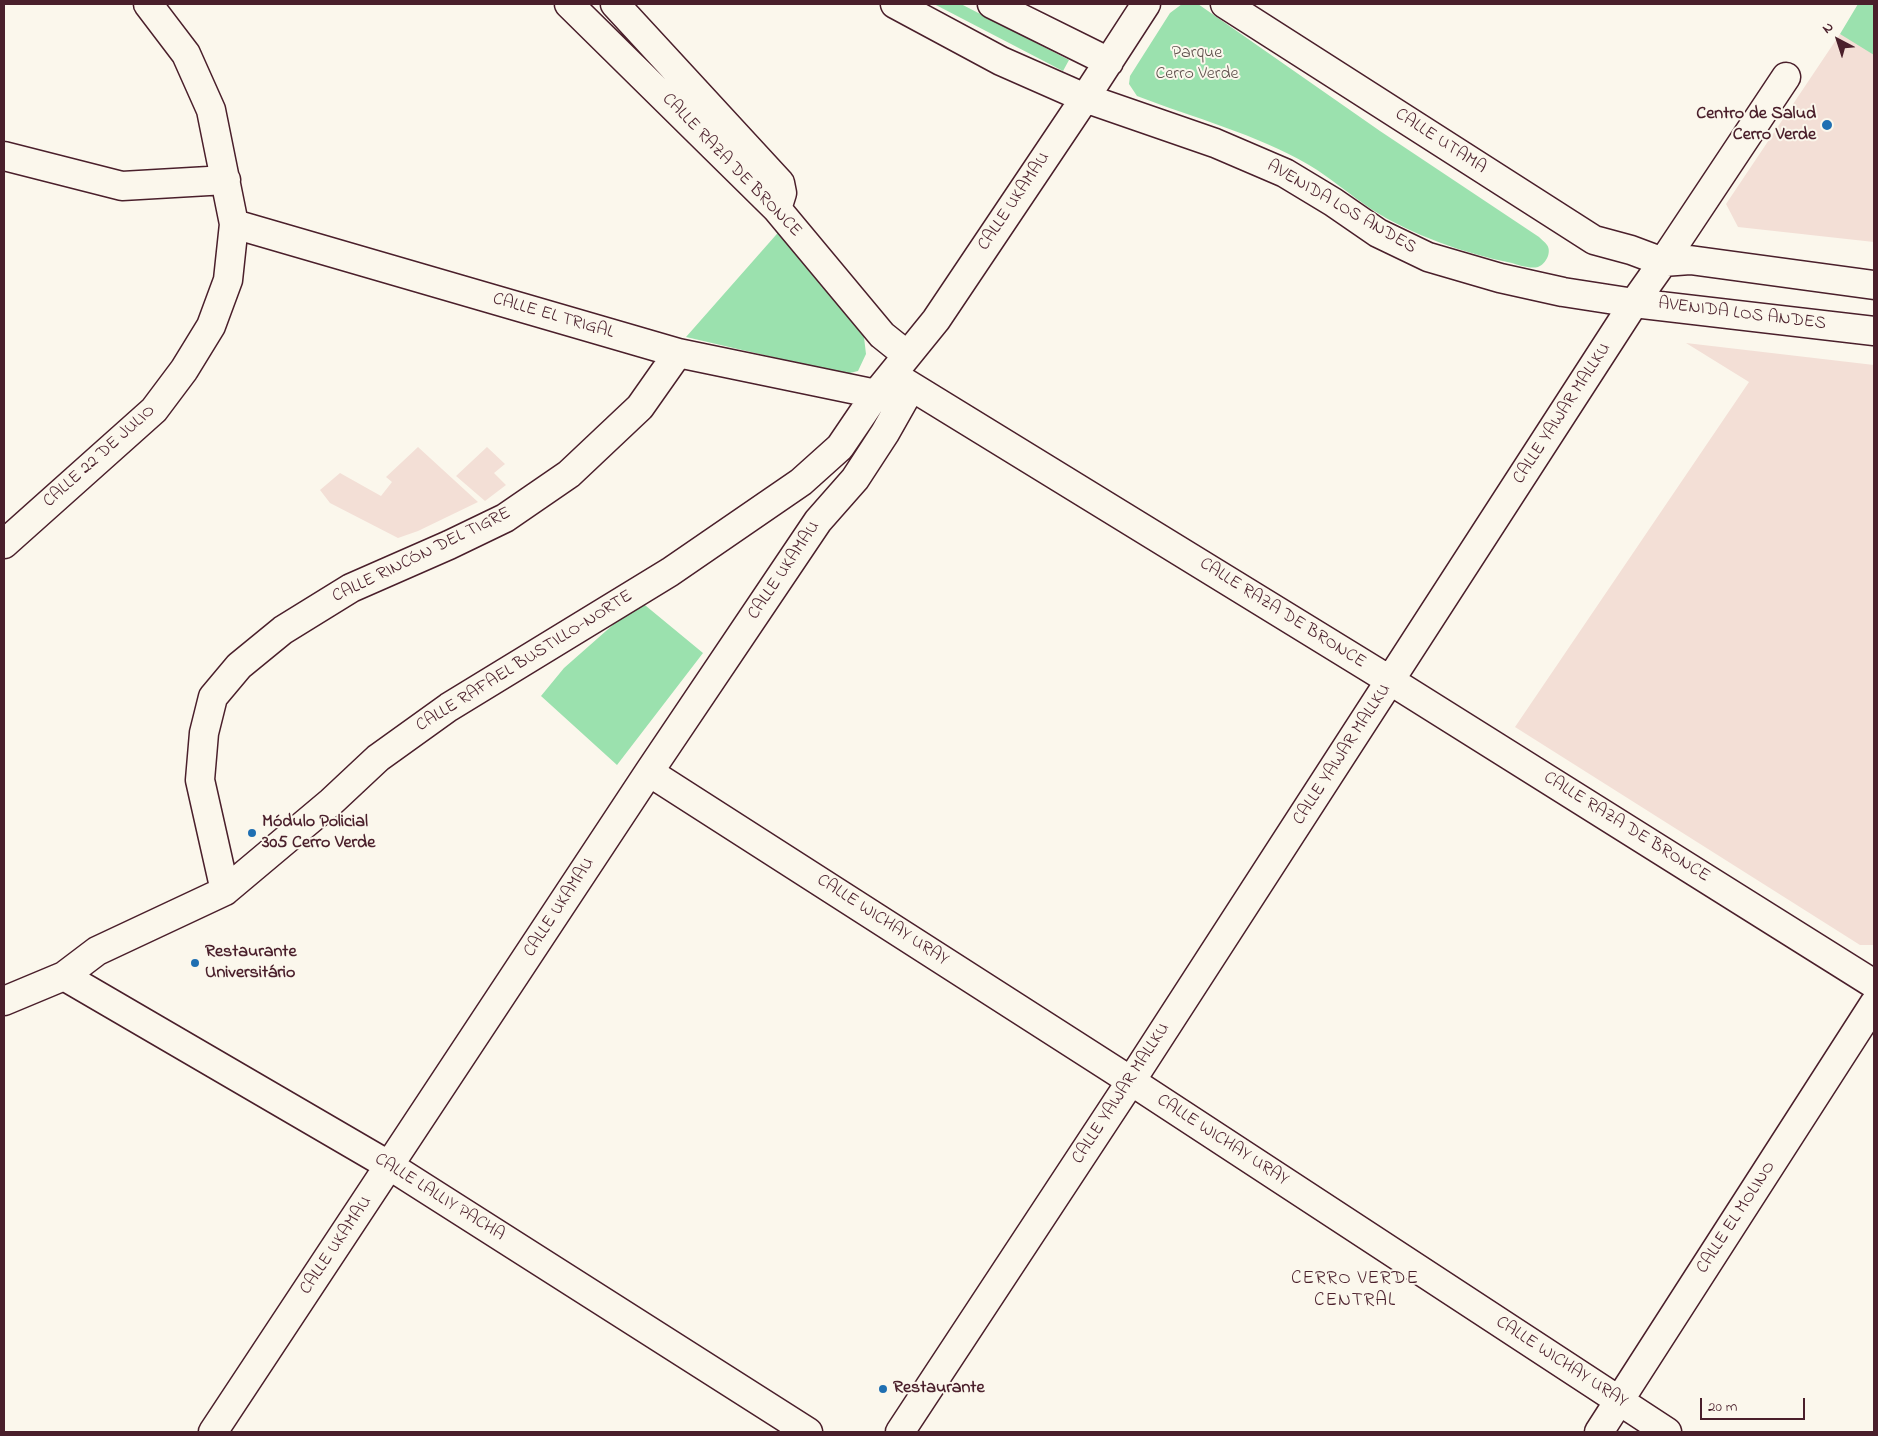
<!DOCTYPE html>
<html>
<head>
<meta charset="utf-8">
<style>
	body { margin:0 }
	#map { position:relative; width:1878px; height:1436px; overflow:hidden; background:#fbf7ec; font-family:"Indie Flower",sans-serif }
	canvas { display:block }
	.frame { position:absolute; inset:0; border:5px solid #4a1f2b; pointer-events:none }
	.north { position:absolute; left:1813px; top:15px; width:50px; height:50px; -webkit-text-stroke:4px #fbf7ec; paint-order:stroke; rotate:320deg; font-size:14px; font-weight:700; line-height:20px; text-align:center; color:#4a1f2b }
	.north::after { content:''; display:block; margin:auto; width:18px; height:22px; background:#4a1f2b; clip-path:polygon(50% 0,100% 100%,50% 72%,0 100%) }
	.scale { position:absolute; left:1700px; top:1398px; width:105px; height:22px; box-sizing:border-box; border:2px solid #4a1f2b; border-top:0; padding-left:6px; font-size:15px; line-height:18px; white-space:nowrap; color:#4a1f2b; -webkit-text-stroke:4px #fbf7ec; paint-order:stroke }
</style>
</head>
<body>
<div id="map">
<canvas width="1878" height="1436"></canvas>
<div class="frame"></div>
<div class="north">N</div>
<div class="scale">20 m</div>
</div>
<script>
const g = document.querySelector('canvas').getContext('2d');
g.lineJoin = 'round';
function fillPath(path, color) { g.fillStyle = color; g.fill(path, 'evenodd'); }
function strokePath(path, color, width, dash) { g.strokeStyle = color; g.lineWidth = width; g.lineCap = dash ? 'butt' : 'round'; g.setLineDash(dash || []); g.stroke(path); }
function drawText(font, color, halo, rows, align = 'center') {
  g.font = font + ' "Indie Flower",sans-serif'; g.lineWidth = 4; g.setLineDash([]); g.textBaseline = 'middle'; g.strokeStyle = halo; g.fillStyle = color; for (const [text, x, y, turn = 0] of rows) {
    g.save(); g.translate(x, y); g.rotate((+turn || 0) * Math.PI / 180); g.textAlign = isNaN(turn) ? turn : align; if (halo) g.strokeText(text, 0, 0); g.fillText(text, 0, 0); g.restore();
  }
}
const built = new Path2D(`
	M1840,34L1874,45V242L1738,227L1726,204Z
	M1686,343L1874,365V945H1860L1515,727L1749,382Z
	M418,447L478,502L418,531L398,538L330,503L320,490L340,473L381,496L392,482L386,477Z
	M487,447L505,464L494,473L506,485L485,501L456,476Z`);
const green = new Path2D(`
	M934,4H961L1069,60L1063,71Z
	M1182,4H1198L1380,131L1539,237C1541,239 1545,242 1547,245C1552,252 1546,264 1538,267C1530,269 1519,265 1512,263C1463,253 1412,235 1371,209C1350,195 1331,178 1309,165C1256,134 1194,118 1137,96L1129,84L1130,76L1170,13Z
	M1858,4H1874V55L1840,34Z
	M783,227L863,329L866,354L858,371L846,374L686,337Z
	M640,601L703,653L617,765L541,696L564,668Z`);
const minor = new Path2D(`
	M569,4L777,209L882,335L907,355
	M615,4L780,183L782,193L777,209
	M895,4L1001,61L1085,98L1215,143L1285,173L1333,202L1378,233L1428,257L1500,278L1563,292L1634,303L1874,331
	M992,4L1109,62
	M1225,4L1594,240L1631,250L1663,262L1690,260L1874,285
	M4,156L122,186L226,180
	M234,224L678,353L876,394
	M896,377L1391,681L1874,984
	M4,544L154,410L184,370L211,326L228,280L234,224L211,110L186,54L148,4
	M649,772L1131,1081L1667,1432
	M225,891L200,780L204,733L213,697L239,666L283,630L351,588L449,545L505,518L569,474L640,407L678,353
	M64,976L390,1166L808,1432
	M4,1001L64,976L97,951L225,891L331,802L378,758L449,707L670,572L801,482L840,447L876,394L936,320L1085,98L1146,4
	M213,1432L649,772L818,521L855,479L885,433L911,387
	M900,1432L1131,1081L1634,303L1663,262L1786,77
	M1599,1432L1874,1004`);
const markers = [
	[1827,125,6,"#1f6fb2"],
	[252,833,5,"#1f6fb2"],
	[195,963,5,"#1f6fb2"],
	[883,1389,5,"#1f6fb2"]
];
const parkNames = [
	["Parque",1197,54],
	["Cerro Verde",1197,75]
];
const poiNames = [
	["Centro de Salud",1816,115,"right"],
	["Cerro Verde",1816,136,"right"],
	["Módulo Policial",262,823],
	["305 Cerro Verde",262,844],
	["Restaurante",205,953],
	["Universitário",205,974],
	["Restaurante",893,1389]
];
const streetNames = [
	["CALLE UTAMA",1440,142,33],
	["CALLE RAZA DE BRONCE",731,166,46],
	["CALLE UKAMAU",1015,202,-56],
	["AVENIDA LOS ANDES",1341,208,30],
	["AVENIDA LOS ANDES",1742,315,7],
	["CALLE EL TRIGAL",553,317,16],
	["CALLE YAWAR MALLKU",1563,414,-57],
	["CALLE 22 DE JULIO",100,457,-42],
	["CALLE RINCÓN DEL TIGRE",422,556,-26],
	["CALLE UKAMAU",785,571,-56],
	["CALLE RAZA DE BRONCE",1282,614,32],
	["CALLE RAFAEL BUSTILLO-NORTE",525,662,-32],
	["CALLE YAWAR MALLKU",1343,755,-57],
	["CALLE RAZA DE BRONCE",1626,828,32],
	["CALLE UKAMAU",560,908,-57],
	["CALLE WICHAY URAY",882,921,33],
	["CALLE YAWAR MALLKU",1122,1094,-57],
	["CALLE WICHAY URAY",1222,1141,33],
	["CALLE LALLIY PACHA",439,1198,32],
	["CALLE EL MOLINO",1737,1218,-57],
	["CALLE UKAMAU",337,1246,-56],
	["CALLE WICHAY URAY",1561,1363,33]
];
const neighbourhoodNames = [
	["CERRO VERDE",1355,1280],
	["CENTRAL",1355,1302]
];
fillPath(built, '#f3dfd6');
fillPath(green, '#9be1ae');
strokePath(minor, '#4a1f2b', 31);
strokePath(minor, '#fbf7ec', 28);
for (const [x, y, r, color] of markers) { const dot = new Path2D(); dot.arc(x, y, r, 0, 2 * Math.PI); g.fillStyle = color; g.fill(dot); strokePath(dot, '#fbf7ec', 2); }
drawText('18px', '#5e504c', '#fbf7ec', parkNames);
drawText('bold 18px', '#4a1f2b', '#fbf7ec', poiNames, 'left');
drawText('18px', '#4a1f2b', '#fbf7ec', streetNames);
g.letterSpacing = '1px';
drawText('19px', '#4a1f2b', '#fbf7ec', neighbourhoodNames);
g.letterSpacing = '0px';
</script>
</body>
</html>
